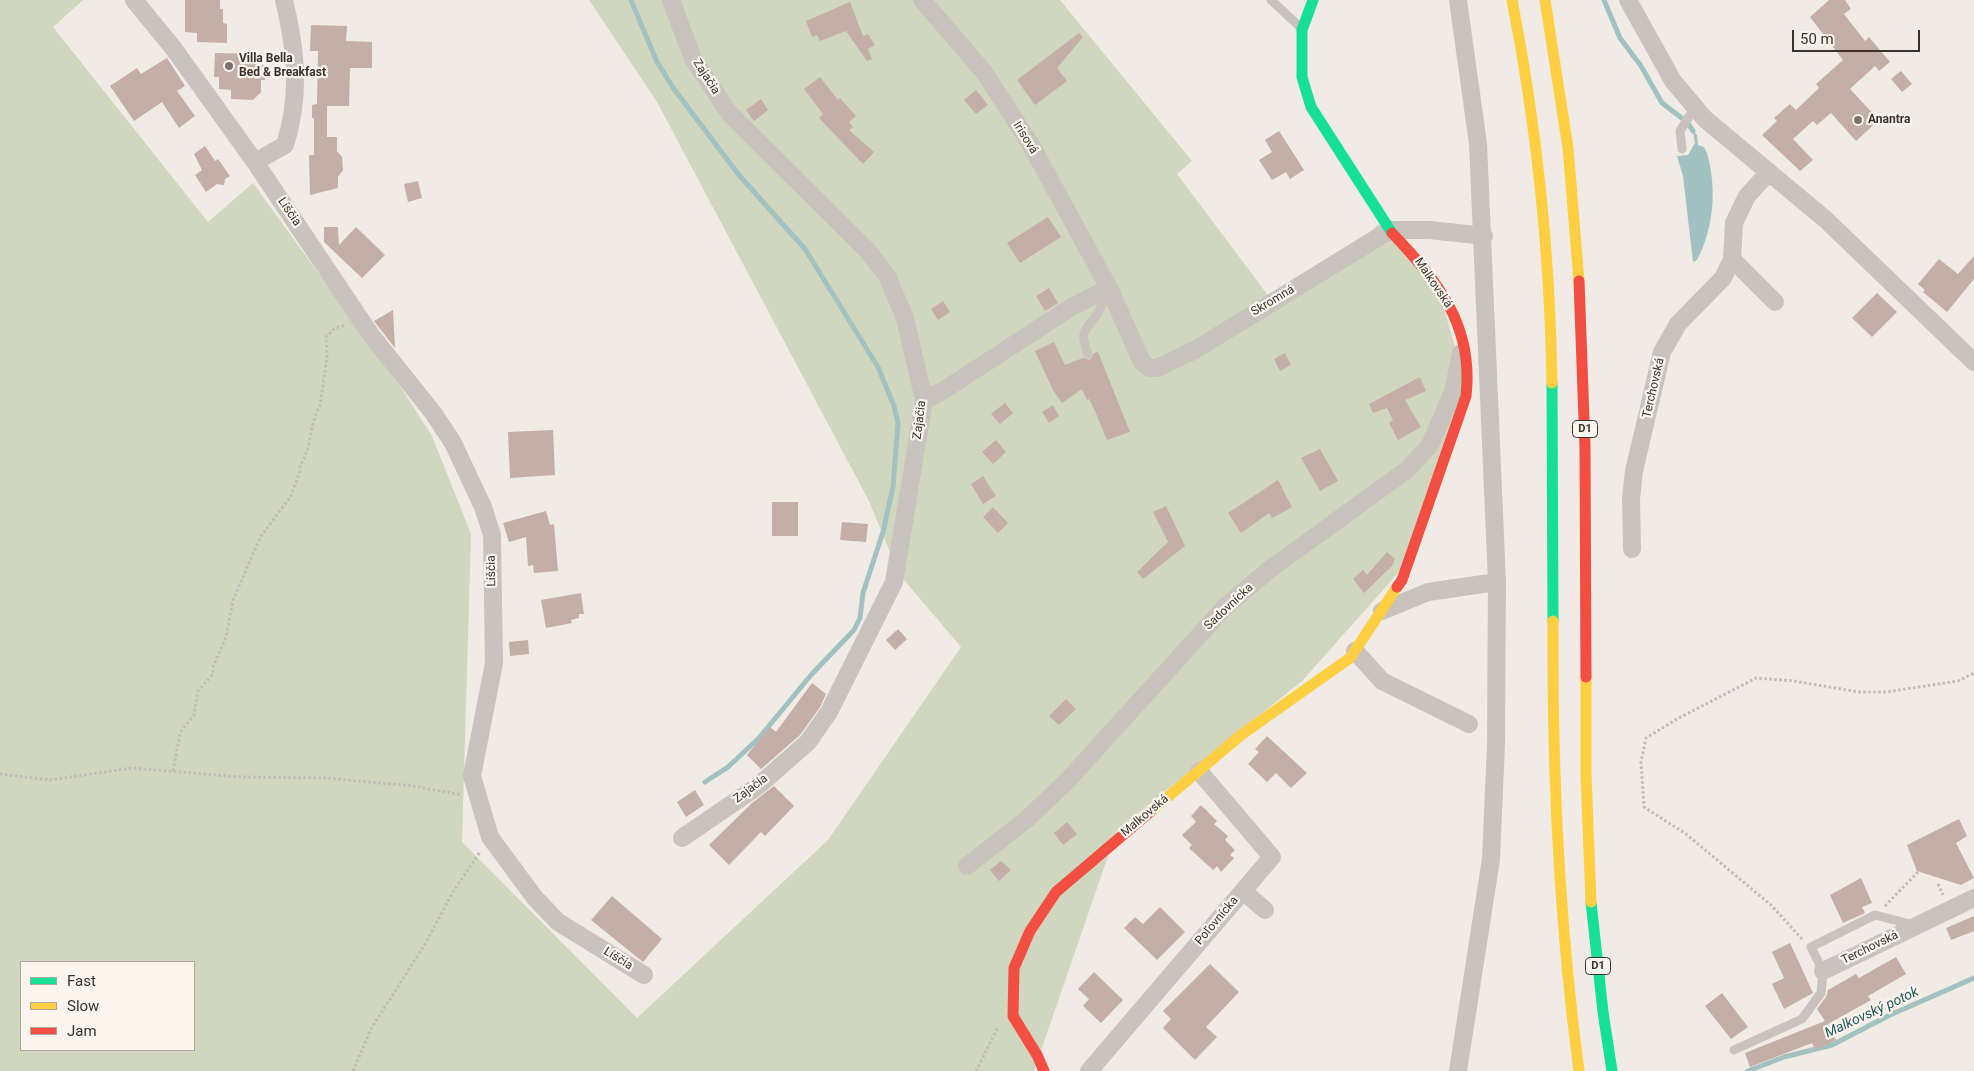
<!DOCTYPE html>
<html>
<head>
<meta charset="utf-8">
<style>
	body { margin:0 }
	#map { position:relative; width:1974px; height:1071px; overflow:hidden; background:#f0ebe5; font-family:Roboto,sans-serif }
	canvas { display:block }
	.legend { position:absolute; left:20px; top:961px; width:175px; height:90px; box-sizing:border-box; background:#fbf5ee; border:1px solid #aea6a0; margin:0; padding:6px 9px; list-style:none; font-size:15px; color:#3b302b }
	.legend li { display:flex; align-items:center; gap:10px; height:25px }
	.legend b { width:25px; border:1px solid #aea6a0 }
	.scale { position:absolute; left:1792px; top:30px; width:128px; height:22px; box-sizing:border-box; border:2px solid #3b302b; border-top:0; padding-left:6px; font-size:15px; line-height:18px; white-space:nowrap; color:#3b302b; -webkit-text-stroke:4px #fbf5ee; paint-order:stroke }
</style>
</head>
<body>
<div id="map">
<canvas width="1974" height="1071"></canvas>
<ul class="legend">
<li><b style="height:6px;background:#16e098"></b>Fast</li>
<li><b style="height:6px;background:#ffcf43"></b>Slow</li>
<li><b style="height:6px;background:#f24e42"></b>Jam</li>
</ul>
<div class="scale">50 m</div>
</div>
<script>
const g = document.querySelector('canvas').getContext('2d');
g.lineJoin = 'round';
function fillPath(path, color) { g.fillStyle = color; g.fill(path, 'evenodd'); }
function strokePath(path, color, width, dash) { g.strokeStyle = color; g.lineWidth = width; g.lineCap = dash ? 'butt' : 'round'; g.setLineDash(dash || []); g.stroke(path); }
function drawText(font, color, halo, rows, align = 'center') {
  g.font = font + ' Roboto,sans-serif'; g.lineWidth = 4.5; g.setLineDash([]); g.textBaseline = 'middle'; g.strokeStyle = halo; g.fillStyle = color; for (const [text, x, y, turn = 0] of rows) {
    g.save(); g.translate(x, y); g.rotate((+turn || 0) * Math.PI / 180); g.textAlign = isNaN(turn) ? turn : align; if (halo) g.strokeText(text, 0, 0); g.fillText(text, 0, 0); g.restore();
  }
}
const green = new Path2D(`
	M0,0H83L53,27L208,222L253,183L398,383L432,436L471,534L462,842L637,1018L828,840L961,647L899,574L869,501L657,102L589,0H1060L1192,161L1177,174L1270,298L1365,240L1378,224L1437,284L1465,382L1399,572L1302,681L1117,830L1034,1071H0ZM21,962H194V1050H21Z`);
const water = new Path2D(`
	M1693,131L1697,135L1698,145L1704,147L1707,153C1717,188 1714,228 1697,260L1693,262L1683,176L1677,156L1688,155L1695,143Z`);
const stream = new Path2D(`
	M631,0L657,62L674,89L738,174L805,249L878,367L894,406L898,423L893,487L883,532L863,593L860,618L854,630L811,675L759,738L728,767L705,782
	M1604,0L1620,38L1641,66L1662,103L1687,122L1693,131
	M1748,1071L1784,1057L1832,1045L1890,1015L1974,978`);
const building = new Path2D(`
	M185,0H220V9H223V23L227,24V43L197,42V33L185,32Z
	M1829,0H1845L1851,9L1844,14L1865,41L1869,37L1890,62L1879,71L1875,66L1850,89L1879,120L1856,141L1831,113L1817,125L1813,121L1793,139L1813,160L1800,171L1762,135L1777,121L1774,118L1790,104L1796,110L1819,88L1816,84L1843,60L1810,17Z
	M850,2L863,36L868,34L875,45L868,49L872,59L867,61L846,31L820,41L817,35L812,37L806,21Z
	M311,25L347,26L346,41L372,42V68H350L349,106H327V137H337V151L342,157L343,170L338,177V188L310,195L309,155H314V118H312V105L317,104L318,51H310Z
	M1079,33L1083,37L1057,68L1067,81L1035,105L1017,80Z
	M215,53L260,54V65H265V80H261V92L253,100L231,99V90L219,89V77H214Z
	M167,58L185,86L177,91L195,116L179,128L162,102L134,121L110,86L137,68L141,74Z
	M1901,71L1912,84L1902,92L1891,79Z
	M820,77L838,100L840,98L856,116L849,122L853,127L849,130L874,152L863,164L819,118L823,114L804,89Z
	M976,90L988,105L976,114L964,100Z
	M761,99L768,110L754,121L746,110Z
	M1279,131L1304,170L1290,179L1286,172L1272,180L1259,160L1272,152L1265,140Z
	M205,146L215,161L218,159L230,176L225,179L224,185L217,184L206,192L195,175L202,170L194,154Z
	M418,181L422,198L408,202L404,184Z
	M1048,217L1061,237L1020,263L1007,243Z
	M324,227H338L339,245L356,227L385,255L362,278L324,242Z
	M1974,256V279L1947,312L1923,292L1925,290L1918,284L1939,259L1958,274Z
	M1049,288L1058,303L1045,311L1036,296Z
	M1877,293L1897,312L1872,337L1852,318Z
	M943,301L950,312L938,320L931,309Z
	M393,310L395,348L374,321Z
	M1054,342L1065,365L1083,358L1090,360L1094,353L1098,352L1130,432L1107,440L1095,411L1089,399L1087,400L1082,389L1062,403L1053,390L1035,351Z
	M1285,353L1291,365L1280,371L1274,359Z
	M1420,377L1426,391L1405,400L1421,427L1398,440L1389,423L1393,420L1387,408L1373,413L1369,404Z
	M1005,403L1013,413L1000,424L991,414Z
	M1053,405L1059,416L1049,423L1042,412Z
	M553,430L555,475L510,478L508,432Z
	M996,440L1006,452L993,464L982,452Z
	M1320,449L1338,481L1320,491L1301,458Z
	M983,476L996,496L983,504L971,484Z
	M1278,480L1292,507L1272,518L1269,513L1241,533L1228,513Z
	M772,502H798V536H772Z
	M1166,506L1185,546L1143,579L1137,572L1168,542L1153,512Z
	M993,507L1008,523L998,533L983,517Z
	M546,511L550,525L554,524L558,571L534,573L533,565L528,566L526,537L509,542L503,523Z
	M842,522L868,524L866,542L840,540Z
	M1387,552L1395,559L1392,566L1364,593L1353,579L1363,570L1367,575Z
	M581,593L584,614H579V618L571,620L572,623L546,628L541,600Z
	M898,629L907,639L895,650L886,640Z
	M528,640L529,654L510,656L509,642Z
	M812,683L826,694L820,707L800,735L761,769L747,755L770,727L776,732Z
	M1066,699L1076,709L1059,725L1049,716Z
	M1267,736L1307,773L1291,788L1276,773L1267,782L1248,764L1259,752L1255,749Z
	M774,786L794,806L765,836L761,832L729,865L709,845L752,803Z
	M695,790L704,805L686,817L677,802Z
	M1201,805L1217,821L1214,824L1228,836L1225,840L1235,850L1230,855L1234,858L1221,872L1217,866L1213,870L1189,848L1192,845L1182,835L1196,822L1191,816Z
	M1959,819L1967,836L1956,843L1974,878L1961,885L1917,871L1907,845Z
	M1067,822L1077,834L1063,845L1054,833Z
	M1001,861L1011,870L999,881L990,870Z
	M1861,878L1872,903L1862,907L1865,913L1843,923L1830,895Z
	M612,896L662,939L643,962L591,920Z
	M1160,907L1185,932L1157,960L1124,928L1135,917L1143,924Z
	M1974,916V931L1951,940L1946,928Z
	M1790,943L1813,993L1784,1009L1772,984L1784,978L1772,952Z
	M1896,957L1906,974L1868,996L1871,1000L1828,1024L1836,1040L1816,1050L1812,1043L1750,1067L1745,1053L1825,1021L1817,1009L1826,997L1828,990L1856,974L1859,978Z
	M1210,964L1239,992L1206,1027L1217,1037L1195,1060L1163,1028L1171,1019L1163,1011Z
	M1094,972L1123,1000L1101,1023L1083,1006L1089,999L1078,989Z
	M1722,993L1748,1027L1731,1039L1705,1006Z`);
const path = new Path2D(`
	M173,771L180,733L194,715L198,691L213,674V667L226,637L233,600L261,536L291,496L300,471V465C312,450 310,419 320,406L327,356L326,337L335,328L346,325
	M0,774L50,780L132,768L240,777L326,778L413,786L462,795
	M1938,884L1943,895
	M1885,906L1918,872
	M1802,939L1771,905L1686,834L1644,807L1641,762L1646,738L1677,719L1756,678L1794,681L1859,692H1886L1958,681L1974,673
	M353,1071L371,1029L425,944L454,890L480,852
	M976,1071L998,1027`);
const lane = new Path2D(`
	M1271,0L1300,27
	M1682,149L1680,131L1695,107
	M1088,354C1080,332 1083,333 1096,316C1101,309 1104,299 1107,291
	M1734,1050L1802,1019L1821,993L1823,971L1811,947L1875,915L1914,925`);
const street = new Path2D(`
	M134,0L174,49L255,162L371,335L434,414L453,443L483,507L492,535L494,663L472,776L490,837L535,898L558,922L644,975
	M671,0L693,59L730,114L868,251L887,276L905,318L924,400L894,582L829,712L808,742L758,786L682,838
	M922,0L984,72L1031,145L1109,288
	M1628,0L1673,81L1705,119L1825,219L1974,362
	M255,162L285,145C301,94 296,51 284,0
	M1732,259L1775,302
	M924,400L941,392L1073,306L1109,288L1142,362L1149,368H1157L1195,350L1390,230H1430L1484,236
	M1632,549L1631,499L1634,471L1662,352L1678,324L1723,278L1732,259L1734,223L1747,196L1769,172
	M1382,611L1428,592L1497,582
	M1355,651L1382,681L1469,724
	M967,866L1027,819L1067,781L1225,607L1269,570L1408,469L1430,445L1453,392L1461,353
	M1243,891L1265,910
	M1823,971L1974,898
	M1089,1071L1272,857L1199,771
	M1458,1071L1491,859L1496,744L1497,582L1478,144L1458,0`);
const fast = new Path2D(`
	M1313,0L1302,30V77L1311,107L1392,233
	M1552,383L1553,621
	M1591,902L1603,1012L1612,1071`);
const slow = new Path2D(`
	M1512,0C1537,127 1550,253 1552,383
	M1545,0L1568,148L1579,281
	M1553,621C1552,772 1559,922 1579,1071
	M1586,677V775L1591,902
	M1150,812L1241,735L1350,658L1397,587`);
const jam = new Path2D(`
	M1392,233C1438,281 1474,326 1466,396L1402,580L1397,587
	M1579,281L1585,447L1586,677
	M1044,1071L1037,1055L1013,1016L1014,968L1030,931L1056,892L1150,812`);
const markers = [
	[229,66,5,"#7a716c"],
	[1858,120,5,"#7a716c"]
];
const shields = [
	[1585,429,25],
	[1598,966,25]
];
const shieldNames = [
	["D1",1585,429],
	["D1",1598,966]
];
const poiNames = [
	["Villa Bella",239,59],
	["Bed & Breakfast",239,73],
	["Anantra",1868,120]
];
const streetNames = [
	["Zajačia",706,77,57],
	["Irisová",1025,138,58],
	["Líščia",289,212,56],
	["Malkovská",1433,283,56],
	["Skromná",1273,301,-31],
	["Terchovská",1654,388,-77],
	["Zajačia",920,420,-83],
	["Líščia",492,571,-91],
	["Sadovnícka",1229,607,-43],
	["Zajačia",751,789,-37],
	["Malkovská",1145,816,-40],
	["Poľovnícka",1217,921,-50],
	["Terchovská",1870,948,-26],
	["Líščia",618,959,32]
];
const waterNames = [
	["Malkovský potok",1872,1013,-25]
];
fillPath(green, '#d1d6bf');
fillPath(water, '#a1c2c1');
strokePath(stream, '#a1c2c1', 5);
fillPath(building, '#c3afa7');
strokePath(path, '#c2bbb6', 3, [2.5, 2.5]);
strokePath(lane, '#c9c3be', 9);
strokePath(street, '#c9c3be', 18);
strokePath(fast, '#16e098', 11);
strokePath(slow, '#ffcf43', 11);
strokePath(jam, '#f24e42', 11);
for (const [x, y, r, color] of markers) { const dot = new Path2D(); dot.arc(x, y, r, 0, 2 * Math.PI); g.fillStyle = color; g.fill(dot); strokePath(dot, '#fbf5ee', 2); }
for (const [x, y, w] of shields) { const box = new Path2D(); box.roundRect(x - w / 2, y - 8.5, w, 17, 4); g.fillStyle = '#fbf5ee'; g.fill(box); strokePath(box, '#3b302b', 1); }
drawText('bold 11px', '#3b302b', null, shieldNames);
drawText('bold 12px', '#3b302b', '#fbf5ee', poiNames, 'left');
drawText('12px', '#3b302b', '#fbf5ee', streetNames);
drawText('italic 14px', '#1f5a5e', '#fbf5ee', waterNames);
</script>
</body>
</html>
